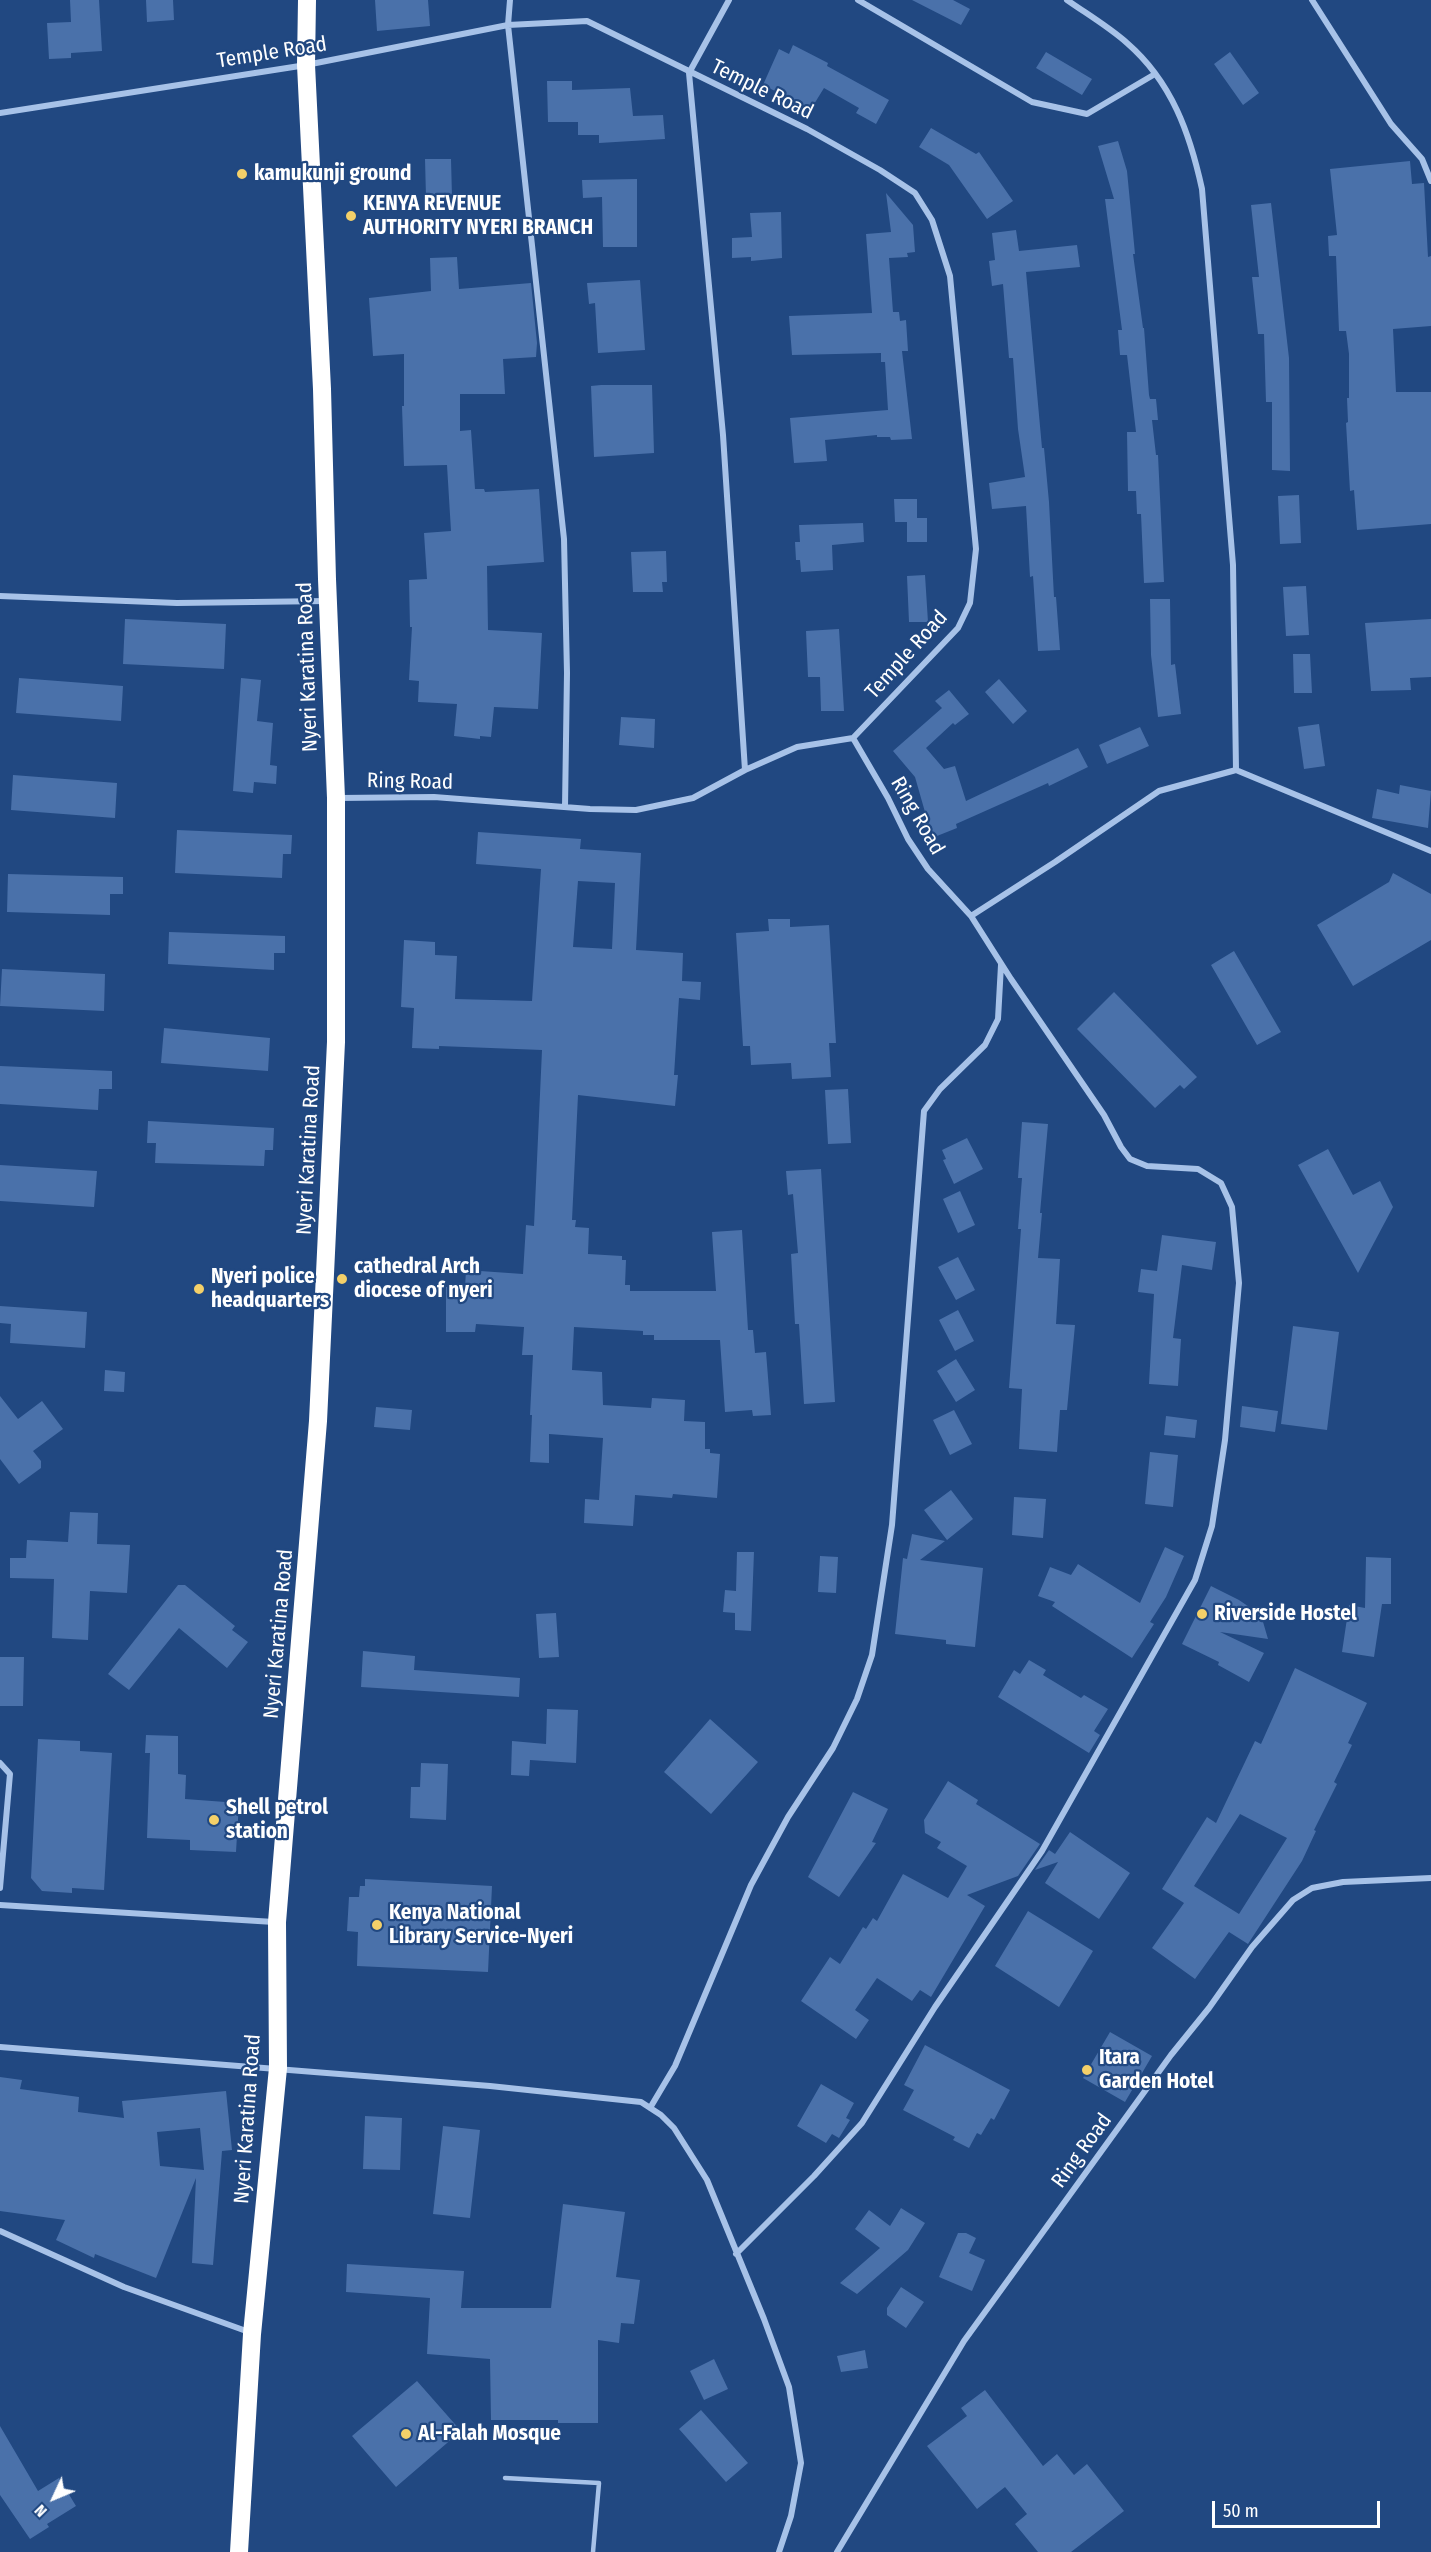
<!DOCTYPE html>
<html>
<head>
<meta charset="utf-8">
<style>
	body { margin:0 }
	#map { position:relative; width:1431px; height:2552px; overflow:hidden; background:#214881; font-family:"Fira Sans Condensed",sans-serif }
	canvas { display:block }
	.north { position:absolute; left:24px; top:2468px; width:60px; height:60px; -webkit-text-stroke:4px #214881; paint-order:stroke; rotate:226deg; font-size:16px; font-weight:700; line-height:24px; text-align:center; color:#fff }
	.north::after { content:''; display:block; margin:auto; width:21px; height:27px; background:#fff; clip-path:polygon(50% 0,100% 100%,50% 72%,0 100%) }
	.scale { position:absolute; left:1212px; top:2501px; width:168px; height:27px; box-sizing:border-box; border:3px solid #fff; border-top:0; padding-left:8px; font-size:18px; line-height:21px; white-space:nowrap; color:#fff; -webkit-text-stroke:4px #214881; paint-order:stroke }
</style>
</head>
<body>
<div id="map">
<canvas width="1431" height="2552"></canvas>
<div class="north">N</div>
<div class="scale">50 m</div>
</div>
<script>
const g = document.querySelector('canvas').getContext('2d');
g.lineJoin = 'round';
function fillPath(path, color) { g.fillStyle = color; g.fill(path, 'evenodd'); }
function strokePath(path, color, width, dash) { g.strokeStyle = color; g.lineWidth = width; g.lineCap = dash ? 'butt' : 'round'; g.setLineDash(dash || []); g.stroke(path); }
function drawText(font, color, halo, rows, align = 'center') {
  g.font = font + ' "Fira Sans Condensed",sans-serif'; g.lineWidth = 4.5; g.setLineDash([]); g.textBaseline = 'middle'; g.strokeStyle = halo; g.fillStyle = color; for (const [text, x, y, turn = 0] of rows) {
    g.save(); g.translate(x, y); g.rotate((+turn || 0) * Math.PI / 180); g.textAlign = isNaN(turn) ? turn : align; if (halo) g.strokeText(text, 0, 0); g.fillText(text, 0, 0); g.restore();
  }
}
const building = new Path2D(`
	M70,0H99L102,51L71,53V58L49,59L47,23L71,22Z
	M146,0H173L174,20L147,22Z
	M375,0H428L430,26L377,31Z
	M912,0H953L970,9L961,25Z
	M793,45L828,63L827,66L889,100L876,124L856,113L859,108L824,88L811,109L763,85L779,49L789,54Z
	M1046,52L1092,79L1082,95L1036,68Z
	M1230,52L1259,93L1243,105L1214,64Z
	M547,81H572V90L630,88L633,116L663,115L665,139L599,143V135H578V122H548Z
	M931,128L976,154L979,152L1013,201L987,219L949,165L919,147Z
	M1118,141L1127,171L1135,254H1133L1143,328H1144L1149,395L1150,399H1156L1158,420H1152L1156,455H1158L1164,582L1144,583L1141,514H1137L1136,491H1128L1127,432H1136L1127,355H1120L1118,330H1122L1105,199H1114L1098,146Z
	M425,159H451L452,197H426Z
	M1410,161L1412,184L1424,183L1428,257L1431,256V326L1393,329L1396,392H1431V524L1357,530L1354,490L1350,491L1346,423L1348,422L1347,398H1349V354L1346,331H1339L1336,256H1329L1328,236L1337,235L1330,169Z
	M637,179V247H603L602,197L583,198L582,180Z
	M886,193L913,225L915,252L907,253L908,257L889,258L893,312H899L900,321L906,320L908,351H902L912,439L891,440L890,437H877V435L825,440L827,461L794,463L790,418L888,410L885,362H881V353L792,355L789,316L872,313L866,234L891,232Z
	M1271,203L1289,358L1290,471L1272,470V402H1266L1264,334H1258L1252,277H1259L1251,205Z
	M781,212L782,258L751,261V257L732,258V238L752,237L750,213Z
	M1016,230L1019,251L1077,245L1080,267L1026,272L1042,448H1044L1049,502L1054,597H1056L1060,650L1038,651L1033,576L1030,577L1026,506L992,509L989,483L1025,477L1018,429L1013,358H1009L1003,284L992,286L989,261L995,260L992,233Z
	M457,257L459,289L531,283L537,343L536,357L503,359L505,394H460V431L471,430L475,489H484L485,492L539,489L544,562L487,566L488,630L542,633L538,709L494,707L491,737L480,736V739L454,736L457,704L418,702L419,681L409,680L412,627H410L409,580L427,579L424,533L451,531L447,465L404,466L402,406H404V354L373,356L369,298L431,291L430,258Z
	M640,280L645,350L598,353L595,303L589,304L587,283Z
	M601,385H652L654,453L594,457L591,386Z
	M1299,495L1301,543L1280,544L1278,496Z
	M894,499H917V518H927V542H907V522H895Z
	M863,523L864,542L832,545L833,570L801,572L800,560H796L795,542H800L799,525Z
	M666,551L667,582H662L663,592H633L631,552Z
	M925,575L928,622H909L907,576Z
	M1306,586L1309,635L1286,636L1283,587Z
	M1150,599H1170L1171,665L1175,664L1181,714L1158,717L1151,655Z
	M125,619L226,624L224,669L123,664Z
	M1431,619V677L1410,678L1411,690L1371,691L1365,623Z
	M839,629L844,711H821L820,677H808L806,631Z
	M1293,654H1310L1312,693H1294Z
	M19,678L123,686L121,721L16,713Z
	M241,678L261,680L257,721L273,723L270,765L277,766L276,784L254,782L253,793L233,791Z
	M999,679L1027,711L1013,724L985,692Z
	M949,690L969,714L955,725L953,723L926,748L944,769L955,766L966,801L1078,748L1088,767L1049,786L1048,783L956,824L957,828L932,838L922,813L925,812L915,777L893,751L942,708L935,701Z
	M621,717L655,719L654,748L619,745Z
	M1319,724L1325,766L1304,769L1298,727Z
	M1140,727L1149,746L1107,764L1099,745Z
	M13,775L117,783L115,818L11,810Z
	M1400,785L1431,791L1428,828L1372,818L1377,789L1399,794Z
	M177,830L292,835L291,854H283L282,878L175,873Z
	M478,832L581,839L580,849L641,853L636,950L683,953L682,981L701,982L700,1000L679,998L674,1075H678L675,1106L578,1095L572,1220H576L575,1227L589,1228L588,1254L622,1256V1260H626L625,1285H630V1291H716L712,1232L742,1230L748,1330H753L755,1353L766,1352L771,1415L753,1416L752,1410L725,1412L720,1340H654V1335H643V1331L574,1327L572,1370L602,1372L603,1405L651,1408L652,1398L685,1400L684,1421L705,1422V1449H710V1453L720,1454L717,1498L673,1494L672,1498L635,1495L633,1526L584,1523L585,1499L599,1500L603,1438L549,1434V1463L530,1462L532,1415H530L533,1355H522L524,1327L476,1324L475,1332H446V1287L465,1288L466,1270L523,1274L526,1225L534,1226L542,1050L439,1046V1049L412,1048L414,1008L401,1007L404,940L435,942V955L457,956L455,999L532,1001L541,869L476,864ZM578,881L615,883L612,949L573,947Z
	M1393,873L1431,894V940L1353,986L1317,925L1389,882Z
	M8,874L123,877V894H110V915L7,912Z
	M768,919H790V927L829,925L836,1043H829L831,1077L792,1079L791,1063L751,1065L750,1046H743L736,933L769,931Z
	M169,932L285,936V953H274V970L168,964Z
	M1234,951L1281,1032L1257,1045L1211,965Z
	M2,969L105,974L104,1011L0,1006Z
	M1114,992L1197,1077L1184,1089L1180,1085L1155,1108L1077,1029Z
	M164,1028L270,1038L268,1071L161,1063Z
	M0,1066L112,1071V1089H99L98,1110L0,1104Z
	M848,1089L851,1143L828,1144L825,1090Z
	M148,1121L274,1128L273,1150H265L264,1166L155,1163L156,1143H147Z
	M1022,1122L1048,1124L1040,1213H1042L1038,1258L1060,1259L1056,1324L1075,1325L1067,1410H1060L1057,1452L1019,1449L1022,1389L1009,1388L1021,1229H1018L1022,1178H1018Z
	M967,1138L983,1169L954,1184L943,1160L946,1159L942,1150Z
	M1328,1149L1353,1195L1380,1181L1393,1207L1358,1273L1298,1165Z
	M0,1165L97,1171L94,1207L0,1201Z
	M821,1169L835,1402L804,1404L799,1324H795L791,1254L798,1253L793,1194L788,1195L786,1171Z
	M960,1191L975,1225L958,1233L943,1199Z
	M1162,1235L1216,1242L1212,1270L1182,1265L1173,1338L1181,1339L1178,1386L1149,1384L1154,1294L1138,1292L1141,1269L1157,1271Z
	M958,1257L975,1290L956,1300L938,1267Z
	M0,1306L87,1312L85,1348L10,1343L11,1324L0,1323Z
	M958,1310L974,1341L955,1351L939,1320Z
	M1293,1326L1339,1332L1327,1430L1281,1424Z
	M956,1359L975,1390L956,1402L937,1371Z
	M105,1370L125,1372L124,1392L104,1391Z
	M0,1396L18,1419L42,1401L63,1429L33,1451L41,1461V1468L19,1484L0,1459Z
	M1242,1406L1278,1411L1275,1432L1240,1427Z
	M376,1407L412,1410L410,1430L374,1427Z
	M954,1410L972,1444L950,1455L933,1420Z
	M1166,1416L1197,1420L1195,1438L1164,1435Z
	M1150,1452L1178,1455L1173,1507L1145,1504Z
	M951,1490L973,1519L947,1540L924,1510Z
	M1014,1497L1046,1499L1043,1538L1012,1535Z
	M70,1512L98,1513L97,1544L130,1545L127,1593L90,1591L88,1640L52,1638L54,1579L10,1578V1558H26L27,1540L68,1542Z
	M912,1534L945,1541L920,1560L983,1568L975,1647L946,1644V1640L895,1634L903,1558L907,1559Z
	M1165,1547L1184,1556L1166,1597L1150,1622L1154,1624L1132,1658L1052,1606L1055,1602L1038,1596L1050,1567L1071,1575L1078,1564L1140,1603Z
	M737,1552H754L751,1631L735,1630V1613L723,1612L725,1590L736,1591Z
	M820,1556L838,1557L836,1593L818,1592Z
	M1366,1557L1391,1558V1604H1382L1374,1657L1342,1652L1349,1605L1365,1608Z
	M178,1585H185L235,1626L232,1630L248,1642L227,1668L179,1628L129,1690L108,1674Z
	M1211,1586L1239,1600L1261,1615L1268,1639L1220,1632L1264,1653L1249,1682L1218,1665L1219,1662L1182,1644Z
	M556,1613L559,1657L539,1658L536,1614Z
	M363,1651L415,1656L414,1670L520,1678L519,1697L361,1687Z
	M0,1657H24L23,1706H0Z
	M1029,1660L1046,1670L1043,1675L1081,1698L1084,1695L1108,1709L1094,1731L1100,1735L1089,1753L998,1697L1014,1670L1020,1674Z
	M1295,1668L1367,1703L1348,1743L1352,1745L1334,1782L1337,1784L1314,1830L1316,1831L1302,1861L1248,1944L1229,1932L1195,1979L1152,1948L1184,1903L1162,1889L1207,1817L1216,1823L1255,1741L1261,1744ZM1240,1814L1287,1838L1239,1914L1194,1886Z
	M547,1709L578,1710L576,1763L530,1760L529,1776L511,1775L512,1741L546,1744Z
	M710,1719L758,1762L711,1814L664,1772Z
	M146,1735L178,1736V1774L186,1775L185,1799L239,1803L236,1852L190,1850V1840L147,1838L150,1753H145Z
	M38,1739L80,1741V1751L112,1753L104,1890L72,1888V1893L42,1891L31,1878Z
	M421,1763L448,1764L446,1820L410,1818L411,1787H420Z
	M948,1781L978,1800L976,1804L1040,1844L1018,1876L967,1895L985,1906L931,1997L920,1990L912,2001L877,1978L855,2010L869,2020L856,2039L801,2001L830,1957L840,1964L863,1927L866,1929L873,1918L877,1921L903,1874L948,1898L967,1866L937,1848L941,1842L925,1833L924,1820Z
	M853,1792L888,1809L872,1842L876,1843L839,1897L808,1877Z
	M1070,1832L1130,1873L1099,1919L1045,1883L1058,1862L1035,1870L1049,1850L1055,1854Z
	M365,1879L492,1886L488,1972L357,1966L358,1932L347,1931L349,1897H359L360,1886H365Z
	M1028,1911L1093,1951L1059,2007L995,1966Z
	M1110,2032L1152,2056L1125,2102L1083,2078Z
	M925,2045L1010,2090L994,2120L991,2118L981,2135L977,2133L969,2148L953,2140L955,2137L903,2110L914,2090L904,2085Z
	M0,2077L22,2080L20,2089L79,2097L78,2112L124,2118L122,2101L226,2091L232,2150L222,2151L213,2265L192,2263L196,2178L156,2278L95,2254L94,2258L56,2240L65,2220L0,2211ZM200,2128L204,2170L160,2166L157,2132Z
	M821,2084L854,2103L846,2118L850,2120L839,2138L832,2134L826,2143L797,2126Z
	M365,2116L402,2118L400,2170L363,2169Z
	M443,2126L480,2130L470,2218L433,2214Z
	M563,2204L625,2212L616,2277L640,2280L634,2324L621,2323L619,2343L598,2340V2423H558V2420H491L490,2359L427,2354L430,2298L346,2292L347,2264L464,2271L461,2308H551Z
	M901,2208L925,2223L908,2250L857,2294L840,2283L880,2248L855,2229L869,2210L890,2226Z
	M958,2233H966L976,2238L969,2253L985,2260L972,2291L939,2277Z
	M901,2287L924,2302L906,2328L887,2315V2308Z
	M865,2350L868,2368L841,2372L837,2356Z
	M714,2359L728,2389L704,2400L690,2371Z
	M417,2381L461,2431L396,2487L352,2436Z
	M985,2390L1043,2466L1057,2454L1074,2475L1087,2464L1124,2511L1071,2552H1038L1015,2524L1027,2514L1005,2487L977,2509L927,2446L967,2416L961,2408Z
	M701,2410L748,2463L726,2482L679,2429Z
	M0,2426L38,2491L59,2478L76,2506L47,2524L49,2527L30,2539L0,2495Z`);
const lane = new Path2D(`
	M505,2478L599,2483L593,2552`);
const street = new Path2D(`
	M510,0L508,25L564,539L567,673L565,807
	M729,0L689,73L723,435L745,770
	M858,0L1032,102L1087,114L1155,74
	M1067,0C1087,14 1109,27 1127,43C1172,82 1190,134 1202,189L1233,565L1236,770
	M1312,0L1391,124L1422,159L1431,181
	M0,113L306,65L508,25L587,21L807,129L880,170L915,193L932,220L950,276L976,549L970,603L958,628L853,738
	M0,596L177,603L327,601
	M339,798L434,797L590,809L636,810L693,798L745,770L797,747L853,738L888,798L908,839L928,869L971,916L1055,862L1159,791L1236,770L1431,851
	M0,1763L10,1774L0,1888
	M0,1905L274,1922
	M0,2047L490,2086L641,2102L661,2115L674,2128L707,2180L764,2319L789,2387L801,2463L791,2516L779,2552
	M650,2108L675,2066L751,1885L788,1817L833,1748L857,1699L872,1655L892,1525L924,1111L940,1089L985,1045L998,1019L1001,965
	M0,2231L124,2287L249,2332
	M736,2254L814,2176L862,2123L935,2007L1042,1851L1195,1580L1212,1526L1225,1440L1239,1283L1232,1207L1221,1183L1198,1169L1147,1166L1130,1159L1121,1147L1104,1115L1011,979L971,916
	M837,2552L964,2341L1171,2055L1209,2008L1252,1947L1293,1900L1312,1888L1343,1882L1431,1878`);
const highway = new Path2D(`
	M239,2552L252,2334L278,2068L277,1922L318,1421L336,1042V798L327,579L322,389L306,65L307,0`);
const markers = [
	[242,174,6,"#f4d069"],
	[351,216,6,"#f4d069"],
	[342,1279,6,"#f4d069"],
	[199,1289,6,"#f4d069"],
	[1202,1614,6,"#f4d069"],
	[214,1820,6,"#f4d069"],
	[377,1925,6,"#f4d069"],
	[1087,2070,6,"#f4d069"],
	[406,2434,6,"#f4d069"]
];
const streetNames = [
	["Temple Road",272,53,-9],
	["Temple Road",762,90,26],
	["Temple Road",907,655,-48],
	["Nyeri Karatina Road",308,667,-92],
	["Ring Road",410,782,1],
	["Ring Road",917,816,60],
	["Nyeri Karatina Road",309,1150,-87],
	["Nyeri Karatina Road",279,1634,-85],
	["Nyeri Karatina Road",248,2119,-86],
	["Ring Road",1082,2151,-54]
];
const poiNames = [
	["kamukunji ground",254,174],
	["KENYA REVENUE",363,204],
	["AUTHORITY NYERI BRANCH",363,228],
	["cathedral Arch",354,1267],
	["diocese of nyeri",354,1291],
	["Nyeri police",211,1277],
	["headquarters",211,1301],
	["Riverside Hostel",1214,1614],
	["Shell petrol",226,1808],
	["station",226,1832],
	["Kenya National",389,1913],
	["Library Service-Nyeri",389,1937],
	["Itara",1099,2058],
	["Garden Hotel",1099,2082],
	["Al-Falah Mosque",418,2434]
];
fillPath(building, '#4a71aa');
strokePath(lane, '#a7c2e8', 4.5);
strokePath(street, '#a7c2e8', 6);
strokePath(highway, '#fff', 18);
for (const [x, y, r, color] of markers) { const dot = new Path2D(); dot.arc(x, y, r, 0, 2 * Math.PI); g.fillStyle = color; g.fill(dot); strokePath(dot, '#214881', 2); }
drawText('21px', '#fff', '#214881', streetNames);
drawText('bold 21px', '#fff', '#214881', poiNames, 'left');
</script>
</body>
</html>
